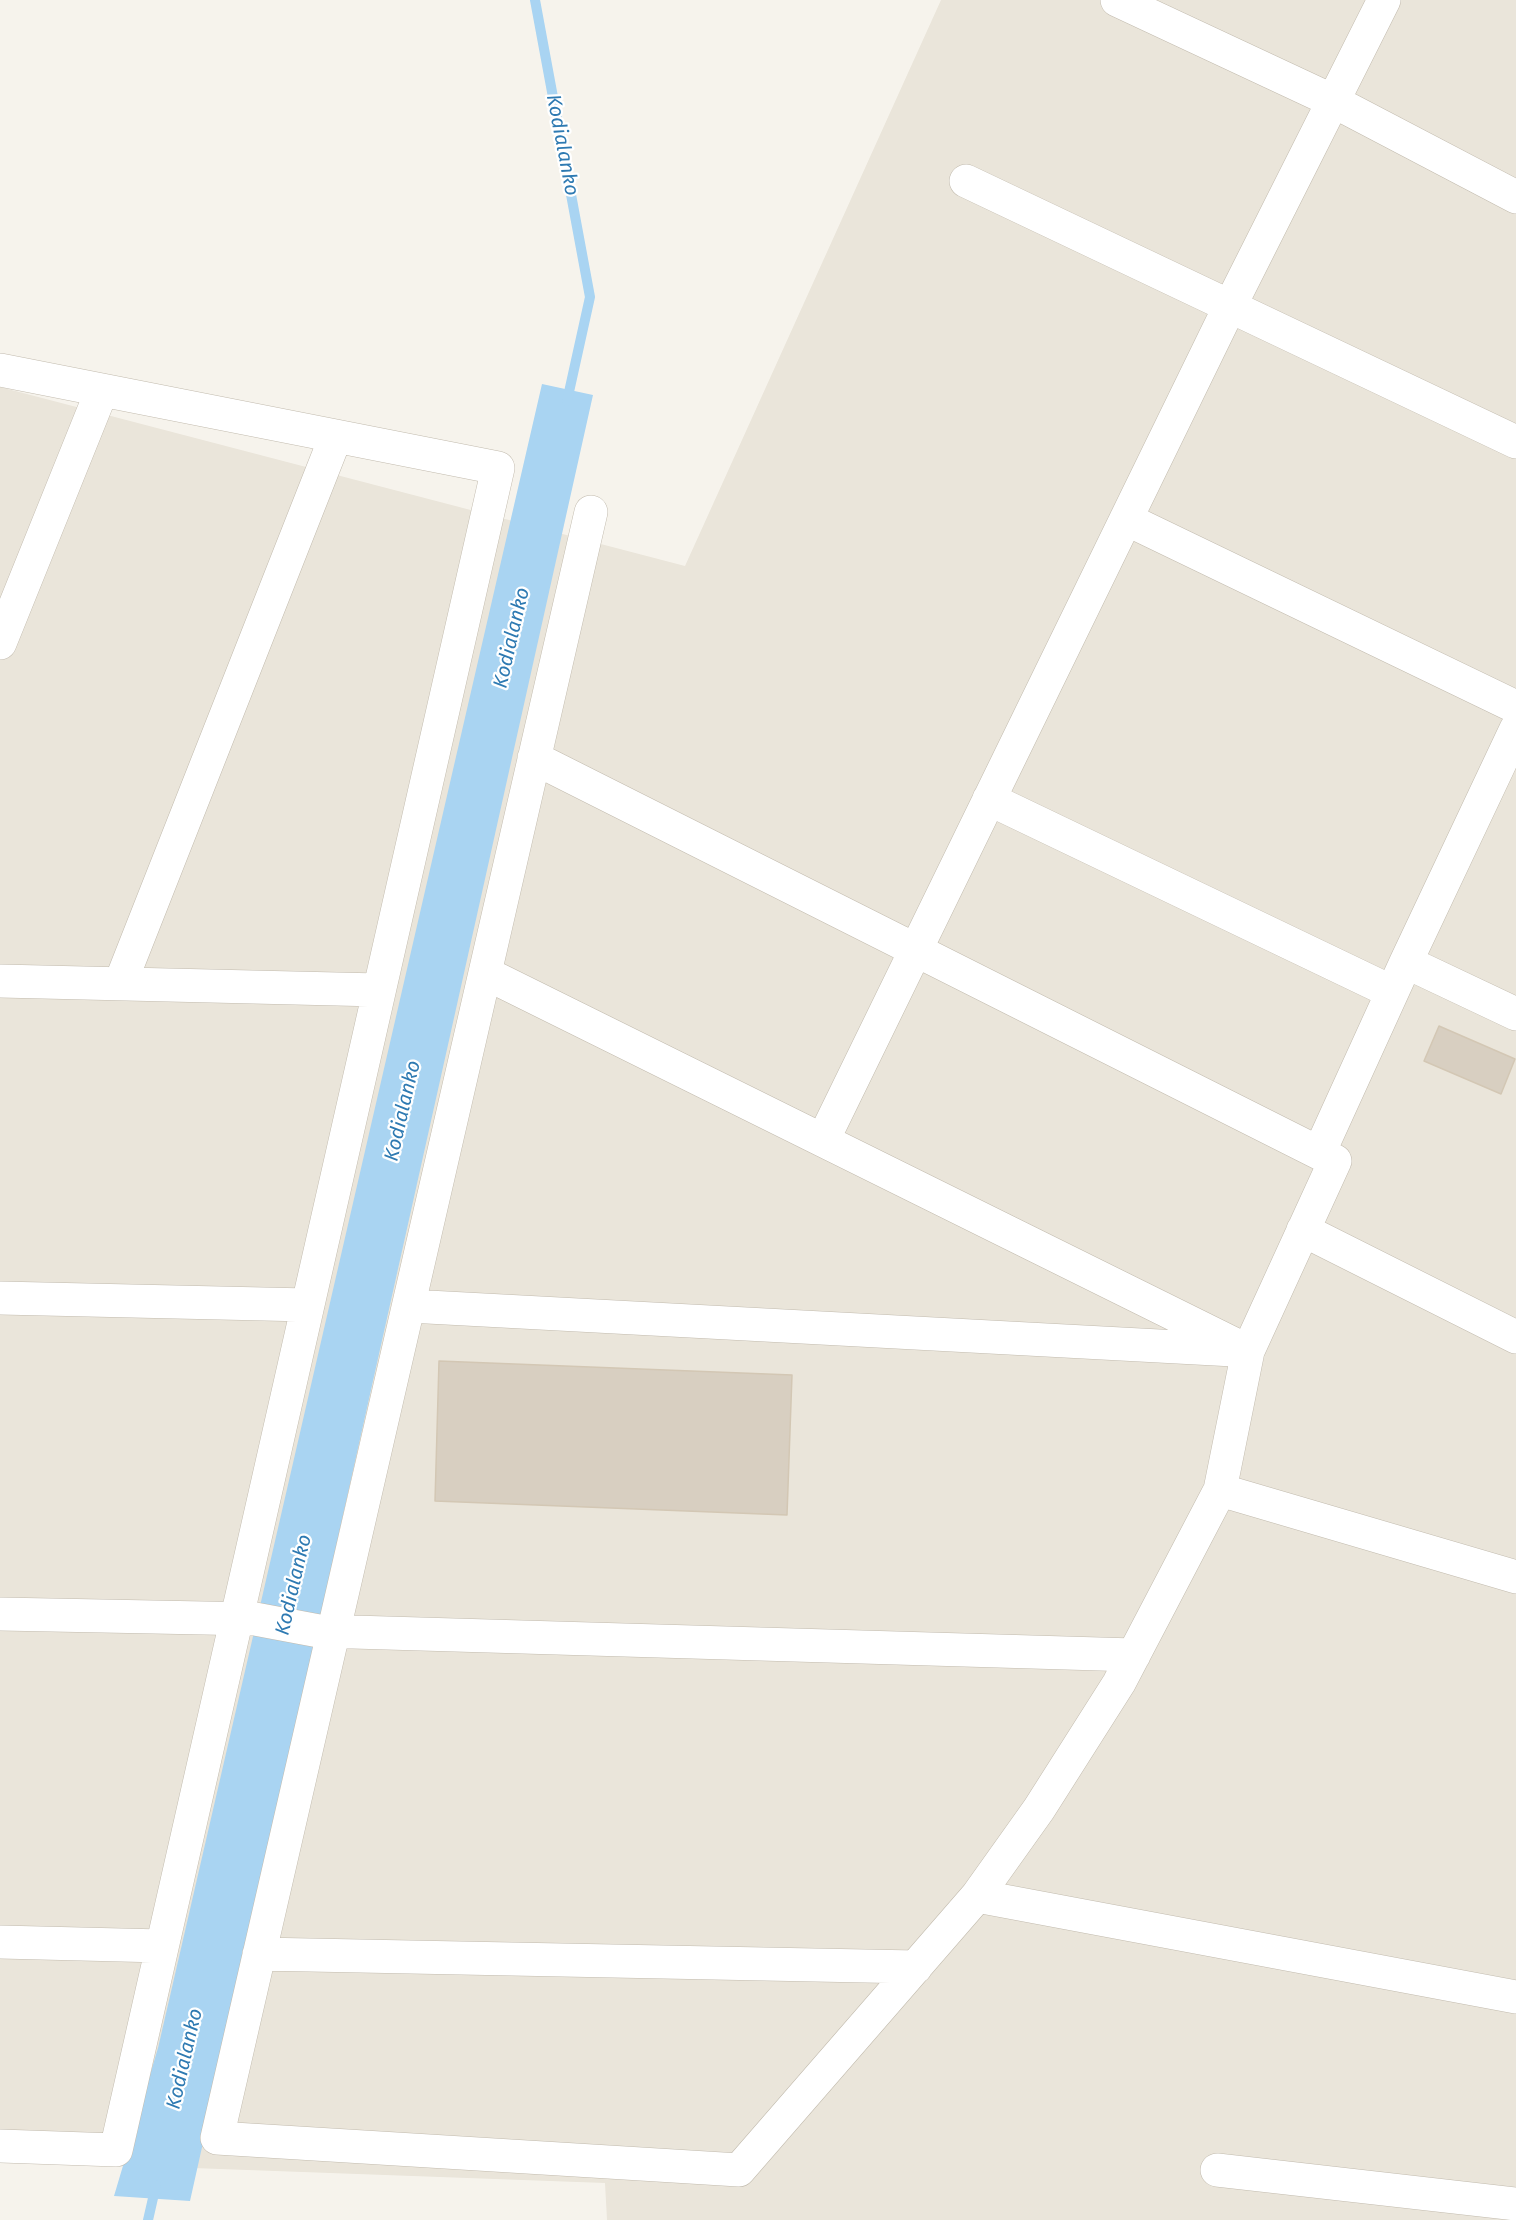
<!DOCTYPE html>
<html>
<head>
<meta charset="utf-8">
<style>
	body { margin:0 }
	canvas { display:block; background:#f6f3ec }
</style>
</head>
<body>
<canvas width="1516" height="2220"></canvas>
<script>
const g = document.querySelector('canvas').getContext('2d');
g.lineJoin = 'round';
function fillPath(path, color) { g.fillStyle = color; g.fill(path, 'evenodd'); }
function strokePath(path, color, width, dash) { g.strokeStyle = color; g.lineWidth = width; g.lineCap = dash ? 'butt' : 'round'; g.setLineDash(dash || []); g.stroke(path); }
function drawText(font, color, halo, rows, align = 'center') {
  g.font = font + ' "Fira Sans",sans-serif'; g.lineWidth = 4.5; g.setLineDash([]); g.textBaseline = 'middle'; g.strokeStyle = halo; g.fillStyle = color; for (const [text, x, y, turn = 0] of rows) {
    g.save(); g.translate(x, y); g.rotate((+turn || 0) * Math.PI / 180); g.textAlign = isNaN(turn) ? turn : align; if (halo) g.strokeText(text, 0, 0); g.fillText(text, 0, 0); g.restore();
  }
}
const residential = new Path2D(`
	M941,0H1516V2220H607L605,2183L0,2161V387L685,566Z`);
const water = new Path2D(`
	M542,384L593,395L190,2201L114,2196L158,2048Z`);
const stream = new Path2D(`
	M535,0L590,297L567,401
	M148,2220L156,2185`);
const building = new Path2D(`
	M1439,1026L1515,1059L1501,1094L1424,1061Z
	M439,1361L792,1375L787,1515L435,1501Z`);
const minor = new Path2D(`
	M1117,0L1333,101L1516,197
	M966,181L1516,442
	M0,370L498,468L116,2150L0,2146
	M1126,519L1516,707
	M0,643L102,390
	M534,758L1335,1161L1248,1351L1220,1490L1119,1683L1039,1809L977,1896L739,2170L217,2138L591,512
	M989,799L1392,992
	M1406,962L1516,1014
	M485,973L1248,1351
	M0,981L379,990
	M120,984L336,436
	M823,1140L1230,306L1384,0
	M1319,1153L1406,962L1516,729
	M1303,1230L1516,1337
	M0,1298L308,1305
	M409,1306L1234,1350
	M1220,1490L1516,1577
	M0,1614L255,1619L319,1631L1134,1655
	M977,1896L1516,1997
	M0,1942L162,1946
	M259,1954L916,1967
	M1217,2170L1516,2204`);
const waterNames = [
	["Kodialanko",562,145,79],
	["Kodialanko",512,638,-77],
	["Kodialanko",403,1111,-77],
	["Kodialanko",294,1585,-77],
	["Kodialanko",185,2059,-77]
];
fillPath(residential, '#eae5da');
fillPath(water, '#a9d4f2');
strokePath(stream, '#a9d4f2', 10);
fillPath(building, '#d8cfc1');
strokePath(building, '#d3c7b4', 1.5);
strokePath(minor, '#c2bbae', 34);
strokePath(minor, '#fff', 33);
drawText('italic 20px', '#2e7ab2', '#fff', waterNames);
</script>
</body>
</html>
